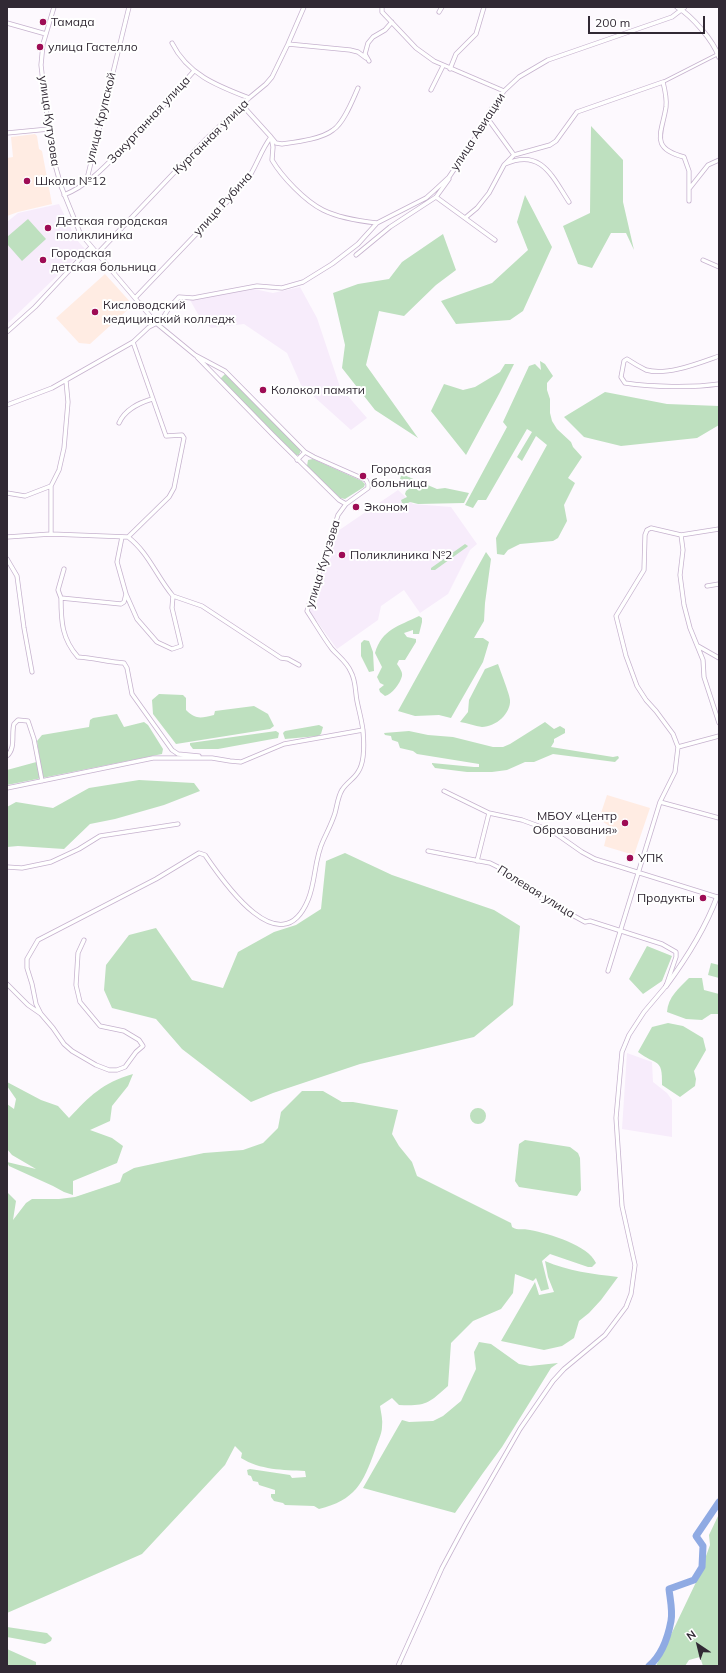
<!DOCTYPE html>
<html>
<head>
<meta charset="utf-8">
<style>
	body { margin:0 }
	#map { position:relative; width:726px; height:1673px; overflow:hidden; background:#fdf9fe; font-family:Mulish,sans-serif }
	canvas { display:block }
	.frame { position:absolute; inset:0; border:8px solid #312934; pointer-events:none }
	.north { position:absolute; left:678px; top:1625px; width:40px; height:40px; -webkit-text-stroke:3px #fff; paint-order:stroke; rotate:325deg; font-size:11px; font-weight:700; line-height:16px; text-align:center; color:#312934 }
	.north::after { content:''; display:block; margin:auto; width:14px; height:18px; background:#312934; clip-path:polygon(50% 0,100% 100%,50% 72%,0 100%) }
	.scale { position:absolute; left:588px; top:16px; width:117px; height:18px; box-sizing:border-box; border:2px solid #312934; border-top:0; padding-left:5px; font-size:12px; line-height:14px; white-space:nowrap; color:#312934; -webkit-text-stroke:3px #fff; paint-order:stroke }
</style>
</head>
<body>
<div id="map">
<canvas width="726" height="1673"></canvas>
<div class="frame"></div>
<div class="north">N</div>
<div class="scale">200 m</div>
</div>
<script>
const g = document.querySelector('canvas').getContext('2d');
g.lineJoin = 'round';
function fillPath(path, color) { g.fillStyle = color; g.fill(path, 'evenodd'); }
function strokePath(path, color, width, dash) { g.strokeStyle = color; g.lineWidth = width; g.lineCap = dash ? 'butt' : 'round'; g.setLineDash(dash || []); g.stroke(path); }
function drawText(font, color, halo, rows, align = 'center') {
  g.font = font + ' Mulish,sans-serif'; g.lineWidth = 4; g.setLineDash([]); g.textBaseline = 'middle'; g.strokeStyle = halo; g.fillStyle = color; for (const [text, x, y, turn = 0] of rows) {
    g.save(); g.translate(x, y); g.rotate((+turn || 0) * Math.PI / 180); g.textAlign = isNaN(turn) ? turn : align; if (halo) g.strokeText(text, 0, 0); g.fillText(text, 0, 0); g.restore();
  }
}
const built = new Path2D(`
	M59,204L76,239L85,249L7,324V222L18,213Z
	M300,287L317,318L340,387L367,418L351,430L301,385L287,353L244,324L211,328L199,316L190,300L254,289L273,293Z
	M398,490L413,504L451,507L477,544L470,550L448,594L420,613L404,590L381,606L378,620L337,649L308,609L332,535Z
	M627,1053L652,1062L653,1082L667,1093L672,1100V1137L622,1129Z`);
const education = new Path2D(`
	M35,134L37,136L39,149L42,151L52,204L18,212L7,216V158L13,157L11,137Z
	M105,274L133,305L90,344L79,343L56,318Z
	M607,795L650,808L634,855L604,846L609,826L599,819Z`);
const green = new Path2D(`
	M591,126L623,160V202L634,250L626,233H611L592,268L578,264L563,226L590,213Z
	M525,195L552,247L523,311L510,320L456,324L441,301L492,283L528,250L517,222Z
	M28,219L46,239L22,261L7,244V237Z
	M443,234L456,270L436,285L404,316L379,311L366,365L418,438L375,410L342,368L345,345L333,293L358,284L389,279L402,262Z
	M540,361L545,364L553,376L547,383V390L550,399V413L552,421L557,429L571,442L573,447L582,457L568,478L575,483L564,505L567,521L558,538L553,541L520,544L508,550L504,555L497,554L496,538L547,445L536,436L522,461L517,457L532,432L527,429L486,500H478L473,508L465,505L507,427L503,422L529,366L535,364L541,370Z
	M505,364H514L499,394L466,455L431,411L444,384L463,390L475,387L500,372Z
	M225,374L301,450L299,455H296L220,379Z
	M605,392L667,404L719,406V425L697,438L621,446L584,437L564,417Z
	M313,459L362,481L365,484L364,487L345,499L340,498L307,466L308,460Z
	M404,475L437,489L445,488L469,493L464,503L418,504L410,502L406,504L402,503L401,500L407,497L405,494L406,491L410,488L400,479L401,476Z
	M465,544L468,546L467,547L435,570H431V568Z
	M486,552L491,559L485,603L484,621L474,638H483L489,642L483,662L451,718L439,715L415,716L398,711Z
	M419,616L422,618V622L419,634H413V630L404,633L407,637L416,639V642L405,660H399L397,664C399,667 403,672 402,676C400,684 392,694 385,696L380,692L379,689L384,685L380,683L377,677L382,667L375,653C382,629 399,626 419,616Z
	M364,640L369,641L373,652L374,671L369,672L361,656V643Z
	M498,664C500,670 510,695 510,700C511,713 496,727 482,727C475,726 467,723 460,722L468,712L469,700L485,669Z
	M159,694L183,695L186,698V710C196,720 201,718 214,715L215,711L254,706L268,714L274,726L270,729L176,744L153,714L152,700Z
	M117,714L124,727L144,722L148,725L163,749L162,754L7,785V770L40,761L37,741L42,735L89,727L90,720L93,718Z
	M545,722L554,729L560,726L565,729V733L554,739V742L551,747L613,757L618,756L619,758L615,762L553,754L534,762H525L507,770L492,772H467L435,768L432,764V763L474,767H479V764L417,754L413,751L400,748L398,742L392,740L391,736L385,735L384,733L409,731L428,735L453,737L493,747H503L510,744Z
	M319,725L323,727L321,734L318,736L285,739L283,733L285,731Z
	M276,731L279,733L278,738L218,749H193L190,745V743Z
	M139,780L194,783L200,791L164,805L115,819L90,824L64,849L18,846L7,847V807L16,802L53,808L89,788Z
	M345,853L392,875L494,910L520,926L513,1005L474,1037L360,1064L273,1093L251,1102L182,1049L156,1019L112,1008L104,990L106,965L129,935L156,928L192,980L223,988L238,952L274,932L296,925L321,909L326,861Z
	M647,946L672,956L662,981L643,994L629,979Z
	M711,963L719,965V978L708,975Z
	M689,978H702L704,990L719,994V1014H711L702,1020L686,1019L667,1012C668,997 679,988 689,978Z
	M668,1023L683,1026L703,1038L706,1050L694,1071L696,1079L695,1086L680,1097L662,1085C663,1057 656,1066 638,1052L652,1027Z
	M133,1074L128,1086L112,1106L110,1121L90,1130L112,1138L123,1146L117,1163L73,1181V1195L64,1192L53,1186L9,1166L7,1162L36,1169L12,1155L7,1149V1104L14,1109L16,1099L7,1086V1082L41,1100L58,1106L69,1118C90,1096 102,1083 133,1074Z
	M302,1091H323L342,1102H353L398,1110L392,1134L399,1146L412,1162L417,1176L511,1223L512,1227C518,1231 523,1228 530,1230C550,1234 588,1245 596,1263L592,1267H588L550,1254L542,1261L549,1289L541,1291L536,1278L533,1281L515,1274L513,1293L501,1309L473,1321L451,1343L448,1386C428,1404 426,1406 399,1405L392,1398L380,1406C381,1413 383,1420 382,1427C382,1434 377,1443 375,1450C363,1484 355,1500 319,1509L314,1506L285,1505L283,1503L274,1501L271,1497V1494H275V1490L259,1485L258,1482L253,1481L251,1476L248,1475L247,1470L250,1469L290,1475L292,1478L306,1477L305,1471C283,1470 260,1470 241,1458L242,1453L235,1446L225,1465L142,1554L7,1613V1194L8,1193L16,1201L13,1220L26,1203L32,1199H59L75,1197L120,1182L123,1174L134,1168L204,1153L243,1150L263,1143L278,1128L281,1112Z
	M470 1116a8 8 0 1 1 16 0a8 8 0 1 1-16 0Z
	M525,1140L570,1147L578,1153L580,1158L581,1190L577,1196L519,1187L515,1181L519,1144Z
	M545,1261C568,1271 593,1274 618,1277L601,1300L589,1313L579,1321L574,1338L562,1346L544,1350L501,1341L535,1282L539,1295L554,1292L548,1277Z
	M479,1342L491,1344L519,1364L530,1366L558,1363L551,1368L502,1447L483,1473L455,1513L363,1488L402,1420L409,1422L433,1421L443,1416L461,1401L476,1369L474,1352Z
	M719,1514V1666H703L700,1657L689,1660L685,1666H656L698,1578L710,1545L709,1535Z
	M7,1627L47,1633L52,1638L51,1641L45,1644L7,1637Z
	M7,1649L36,1662V1666H7Z`);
const river = new Path2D(`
	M649,1666C661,1656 668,1637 671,1621C673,1611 670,1599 669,1589L694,1580L702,1567L703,1546L696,1536L719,1502`);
const pedestrian = new Path2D(`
	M663,82L718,54`);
const minor = new Path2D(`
	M382,7V12L416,48L434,61L504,91
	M439,12L442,7
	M7,23L46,34
	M172,43C188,75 218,86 249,98
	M288,44L350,50L358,52L366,58
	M369,61L365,54L368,43L373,37L385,30L392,22
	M450,69L456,54L476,34L484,7
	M431,90L443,66
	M242,105L271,137L273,147L272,160C282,177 305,201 323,210C339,218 359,221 377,223
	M488,119L514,155
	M7,133L49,129
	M505,164C541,148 552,176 569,202
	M86,183L129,7
	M64,195C86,186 103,169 119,152C145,127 169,99 194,71
	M436,197L495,240
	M689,201V189L708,165L719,160
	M465,218L477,208L489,193L504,165L514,155L550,145L556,141L577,112L663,82C665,90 667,99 666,107C662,133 649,148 684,157L689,171V189
	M97,254L206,139L249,98L266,84L272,77L288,44L304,7
	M356,255L390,227L436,197L449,179
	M703,260L719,267
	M135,298L245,183C256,169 260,151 271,137L276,143L282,144C296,142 322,139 333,130C344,123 353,99 358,88
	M7,332L35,307L91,247
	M719,356C699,363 667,376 646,370C640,367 633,363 627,359L624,361L621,377L625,383C653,387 691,388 719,384
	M197,357L273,435L339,500L346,504
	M7,405L52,388L133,342L149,327L161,321L169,308L179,297L193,298L257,286L282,288L303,282L332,264L358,244L377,223L426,198L435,190L449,177L488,119L489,112L504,91L519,77L548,60L672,17L685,7
	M119,423C125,409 139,403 152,399
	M297,460L305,452
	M7,493L25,496L51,486
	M51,534V486L59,470L64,448L68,402L66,381
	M681,535L683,550L680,575L684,605L690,628L703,660L704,677L719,723
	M7,537L51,534L128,537
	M122,537L117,562L126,594L137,619L157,642L172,649L181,646L172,608L173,596C157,577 148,552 128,537
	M128,537L169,497L174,488L184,438L182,435L166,436L133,342
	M7,559L17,576L24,628L32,672
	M707,586L719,584
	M126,594L124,602L121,604L61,598C61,622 62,639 78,657C94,658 108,662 124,663L127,668L132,694L172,750L178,754L199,756
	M173,596L202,606L281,658L288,659L299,665
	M61,598L58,590L64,569
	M698,646L719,658
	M678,747L719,736
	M7,756C16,748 11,734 14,724L18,720L28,721L34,739L42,781
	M7,788L153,758H212L230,761L241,762L284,744L363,730
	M444,791L489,813L522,820L552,831L582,852L595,859L717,897
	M660,802L719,818
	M477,861L489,813
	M7,867L22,868L51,862L79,849L100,836L178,824
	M608,971L660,802L675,772L678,747L673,734L656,711L646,700L637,686L626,656L616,616L644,570L645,535L647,530L651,528L681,535L719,529
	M7,984L28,1005L41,1014L53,1028L64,1044L72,1051L96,1065L109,1070H117L125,1067L136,1052L143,1046L139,1040L124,1031L100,1026L80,1002L76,985L78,953L84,940
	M41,1014L36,1004L32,984L27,968V959L38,940L156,879L199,853L205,855C224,883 281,965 308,900C316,881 314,860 323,841C327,832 332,823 335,813C337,806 338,796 342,790C346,783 354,779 358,772C365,762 364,742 363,731C362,721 359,711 357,701C355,691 356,681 351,672C347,662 338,656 332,649C323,637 315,623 307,611L338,515L346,504L368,488V484L366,480L314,457L305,452L225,371L195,355L156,323L80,233L61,186L51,150L41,65L43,44L54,7
	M398,1666L442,1568L465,1525L520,1429L553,1381L564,1369L605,1335L626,1307L631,1294L635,1265L622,1206L616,1118L622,1052L629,1035L644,1012L666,986L676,957V952L662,944L590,921L585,922L534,894L498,867L490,863L428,851`);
const tertiary = new Path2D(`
	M677,7C692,16 713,40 719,57
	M666,986C686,959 705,929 717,897L719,898`);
const markers = [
	[43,22,4,"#9e0c55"],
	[40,47,4,"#9e0c55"],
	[27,181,4,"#9e0c55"],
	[48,228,4,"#9e0c55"],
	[43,260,4,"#9e0c55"],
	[95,312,4,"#9e0c55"],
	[263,390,4,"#9e0c55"],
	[363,476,4,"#9e0c55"],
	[356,507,4,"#9e0c55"],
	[342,555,4,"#9e0c55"],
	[625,823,4,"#9e0c55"],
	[630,858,4,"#9e0c55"],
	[703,898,4,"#9e0c55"]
];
const poiNames = [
	["Тамада",51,22],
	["улица Гастелло",48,47],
	["Школа №12",35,181],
	["Детская городская",56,221],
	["поликлиника",56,235],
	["Городская",51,253],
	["детская больница",51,267],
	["Кисловодский",103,305],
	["медицинский колледж",103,319],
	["Колокол памяти",271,390],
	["Городская",371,469],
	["больница",371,483],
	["Эконом",364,507],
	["Поликлиника №2",350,555],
	["МБОУ «Центр",617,816,"right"],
	["Образования»",617,830,"right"],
	["УПК",638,858],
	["Продукты",695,898,"right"]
];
const streetNames = [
	["улица Крупской",101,118,-76],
	["Закурганная улица",149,120,-47],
	["улица Кутузова",49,121,82],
	["улица Авиации",478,132,-57],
	["Курганная улица",211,137,-45],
	["улица Рубина",223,204,-48],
	["улица Кутузова",323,564,-73],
	["Полевая улица",536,892,32]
];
fillPath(built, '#f7ecfb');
fillPath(education, '#ffece3');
fillPath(green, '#bee0bf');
strokePath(river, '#8faae3', 7);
strokePath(pedestrian, '#c6b2ce', 4);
strokePath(minor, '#c6b2ce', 5);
strokePath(tertiary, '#c6b2ce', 5.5);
strokePath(pedestrian, '#fff', 2.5);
strokePath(minor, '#fff', 3.5);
strokePath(tertiary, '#fff', 4);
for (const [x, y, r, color] of markers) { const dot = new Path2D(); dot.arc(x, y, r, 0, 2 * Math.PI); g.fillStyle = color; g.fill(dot); strokePath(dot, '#fff', 1.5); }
drawText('12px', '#312934', '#fff', poiNames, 'left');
drawText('12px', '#312934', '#fff', streetNames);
</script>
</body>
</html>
